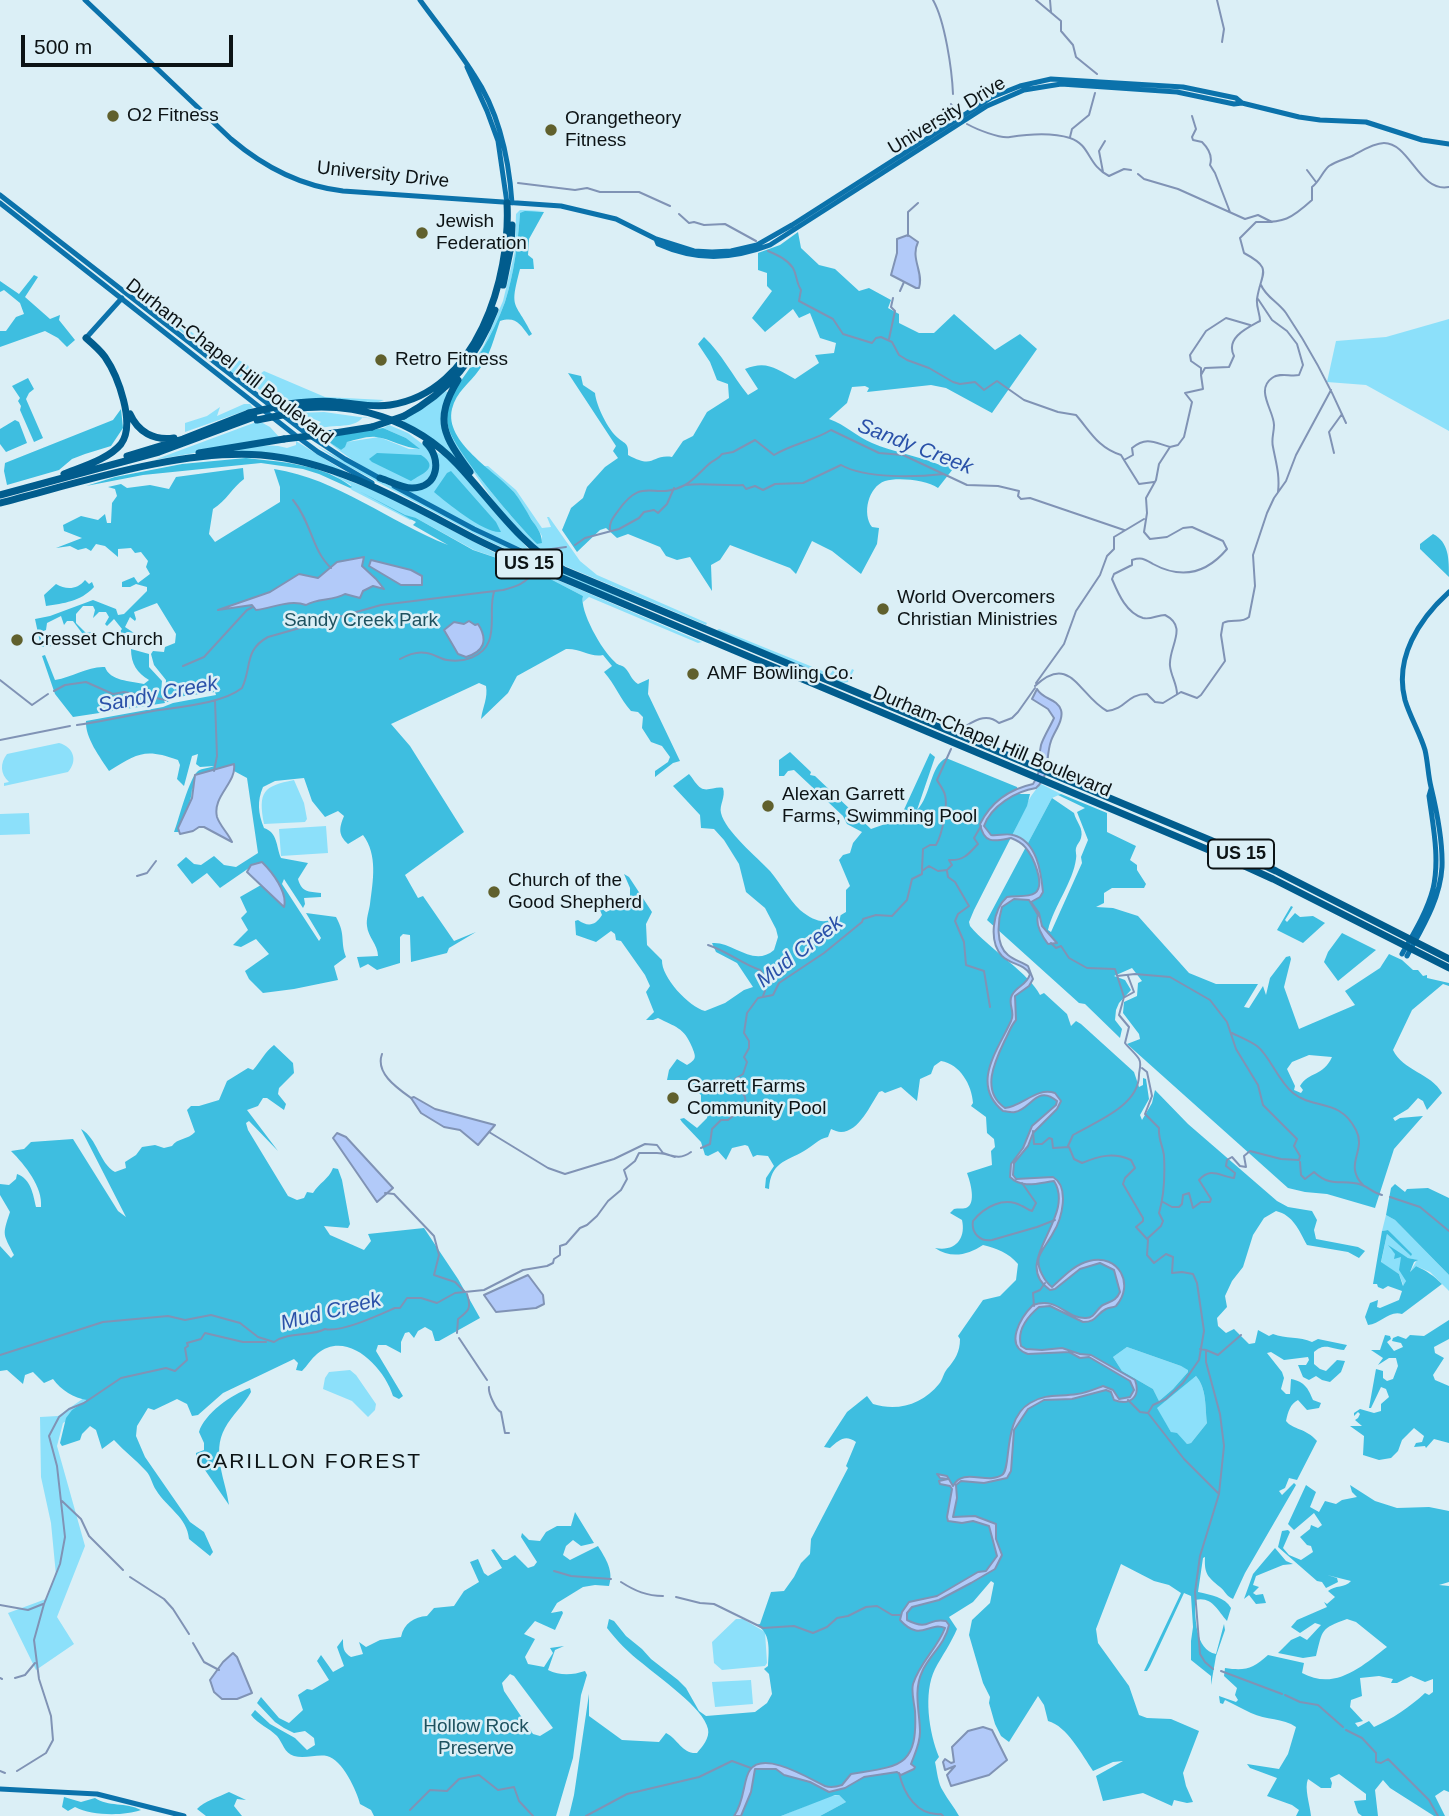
<!DOCTYPE html>
<html>
<head>
<meta charset="utf-8">
<style>
	body { margin:0 }
	#map { position:relative; width:1449px; height:1816px; overflow:hidden; background:#dbeff6; font-family:Helvetica,sans-serif }
	canvas { display:block }
	.scale { position:absolute; left:21px; top:35px; width:212px; height:32px; box-sizing:border-box; border:4px solid #0c1315; border-top:0; padding-left:9px; font-size:21px; line-height:24px; white-space:nowrap; color:#0c1315; -webkit-text-stroke:5px #dbeff6; paint-order:stroke }
</style>
</head>
<body>
<div id="map">
<canvas width="1449" height="1816"></canvas>
<div class="scale">500 m</div>
</div>
<script>
const g = document.querySelector('canvas').getContext('2d');
g.lineJoin = 'round';
function fillPath(path, color) { g.fillStyle = color; g.fill(path, 'evenodd'); }
function strokePath(path, color, width, dash) { g.strokeStyle = color; g.lineWidth = width; g.lineCap = dash ? 'butt' : 'round'; g.setLineDash(dash || []); g.stroke(path); }
function drawText(font, color, halo, rows, align = 'center') {
  g.font = font + ' Helvetica,sans-serif'; g.lineWidth = 5; g.setLineDash([]); g.textBaseline = 'middle'; g.strokeStyle = halo; g.fillStyle = color; for (const [text, x, y, turn = 0] of rows) {
    g.save(); g.translate(x, y); g.rotate((+turn || 0) * Math.PI / 180); g.textAlign = isNaN(turn) ? turn : align; if (halo) g.strokeText(text, 0, 0); g.fillText(text, 0, 0); g.restore();
  }
}
const green = new Path2D(`
	M520,210L544,211L520,213C518,242 514,274 505,302C499,318 491,335 482,350C469,373 443,397 448,426C452,449 518,525 537,544L542,542V536L514,492L484,466H488L516,490L542,528L551,527L547,517H549L580,561L597,575L707,623L706,625L565,566L532,544L502,513L452,441L446,427L448,403L484,345L503,301L515,251L516,214Z
	M135,287L203,341L248,365L250,370L243,377H237L134,293L133,291L168,318Z
	M1449,319V431L1366,385L1327,382L1336,341L1386,337Z
	M264,371L325,397L384,400L376,403H276L251,383L253,379Z
	M446,391L448,393L441,414L457,457L455,459L402,420L427,406Z
	M244,404H250L253,408L185,432V423L207,416L220,407L217,416Z
	M324,412L374,419L363,417C353,431 328,422 315,431L317,433L291,415L294,414L305,424L314,428L321,422L299,413Z
	M259,421L270,427L280,438L154,460Z
	M389,425L408,433L429,449L434,470C429,478 424,485 413,486C394,488 343,456 329,442L341,450L347,442L379,437L409,449H419L406,438L383,428Z
	M296,441L352,476L316,464L218,453C239,450 266,441 287,448L296,445Z
	M317,446L481,535L637,605L575,581L486,540L342,463Z
	M436,452L443,455L457,468L531,552L489,535L407,491L432,481Z
	M332,474L385,495L497,554L702,642L698,643L589,597L583,602V596L535,571L474,550L416,518L410,520L352,490L350,488L351,485Z
	M719,629L830,674L834,669L849,675L852,669L854,670L848,682L842,683L723,634L717,630Z
	M59,743C74,747 78,761 68,772L4,786V783L9,782C0,774 0,763 7,754Z
	M294,780L304,803L307,819L305,822L264,824C258,792 263,786 294,780Z
	M1041,784L1061,794L1052,798L1027,845L1012,835C1021,818 1027,797 1041,784Z
	M29,813L30,834L0,835V814Z
	M326,826L328,853L281,856L279,829Z
	M1386,1215L1395,1220L1449,1275V1291L1430,1272L1416,1266L1410,1272L1417,1260L1408,1258L1389,1248L1401,1257L1406,1281L1404,1287L1399,1274L1381,1263L1387,1234L1411,1256L1388,1230L1382,1231Z
	M1127,1347L1181,1366L1188,1369V1372L1173,1389L1159,1401L1153,1389L1122,1371L1113,1357Z
	M350,1370L356,1375L376,1404L375,1410L368,1417L352,1401L323,1389L325,1378L329,1372Z
	M1196,1376C1207,1389 1205,1407 1207,1423L1191,1443L1187,1444L1171,1432L1156,1408Z
	M94,1391L100,1401L63,1423L57,1446L85,1546L57,1617L74,1644L36,1670L8,1613L46,1599L56,1575L51,1523L41,1477L40,1417L58,1416Z
	M736,1619H743L765,1632L767,1663L765,1666L722,1670L714,1663L712,1642Z
	M751,1680L753,1704L715,1707L712,1682Z
	M839,1795L846,1802L820,1816H781L830,1796Z`);
const forest = new Path2D(`
	M525,211L544,212L529,239L528,255L533,259L534,269H520C509,311 515,300 532,334L529,336C520,324 516,316 500,321C494,338 490,356 479,370C470,383 456,392 452,409C444,442 495,471 514,492C520,500 526,510 531,519C536,526 542,533 542,543L537,544C518,525 452,449 448,426C442,397 469,373 482,350C491,335 499,318 505,302C514,274 518,242 520,213Z
	M798,232L801,248L819,265L835,269L859,291L869,288L891,300L888,308L899,314V323L919,333H934L954,314L995,350L1020,334L1037,349L992,413L946,388L931,385L867,392L869,388L865,386L852,387L847,403L829,419C846,425 856,436 872,443C893,452 918,456 940,465L950,455L960,460L938,488C927,480 898,477 885,481C868,487 862,514 872,527L879,528L877,544L861,574L832,551L812,541L796,574L790,568L730,545L720,560L711,565L712,591L690,557L677,560L666,556L660,547L628,534L617,538L606,528L600,530L577,552L562,530L571,508L583,498L587,487L605,467L618,458L613,451L616,446L568,373L581,376L583,385L595,393C596,405 608,430 618,438C625,444 629,443 628,455C655,470 651,454 672,457L683,441L693,436L707,412L729,398L728,384L717,380L710,362L698,344L704,337C722,354 732,375 748,395L758,389L745,369C767,360 776,369 795,379L819,363L815,355L834,353L836,343L820,338L810,313L799,318L793,309L765,332L752,318L772,291L767,286V273L758,270V253L780,245Z
	M34,275L38,277L25,297L50,319L60,315L59,320L75,340L67,347L58,338L45,331L0,347V331H6L16,317L24,314L20,303L4,290L0,292V281L19,294Z
	M28,378L34,389L29,393L26,399L43,438L34,442L20,410L21,406L18,401L20,398L12,386Z
	M121,409L123,428L111,446L85,454L72,459L59,470L7,485L4,471L5,463L113,420Z
	M15,420L19,422L27,443L6,452L0,444V429Z
	M383,428L406,438L420,449C404,448 391,439 376,437C366,436 356,440 347,442L345,447L341,450L323,438Z
	M377,453L421,455C441,468 421,474 411,481L372,462L369,459Z
	M246,458C281,462 323,464 352,487L350,488L319,474L303,469L261,463L143,475L86,486L115,477L182,464Z
	M243,468L244,479C232,488 227,500 213,509L209,534L215,542L280,502V487L274,469C338,479 389,522 448,545L413,525L416,522L359,491L405,515L416,518L473,550L535,571L583,596C579,610 602,651 615,662C617,665 621,665 624,667C630,672 631,680 638,684L649,679L648,694L680,761L673,763L655,777V771L668,762L670,757L662,746L651,742L642,728L643,717L638,712L631,711C620,699 615,684 604,672L612,666L603,655C591,658 580,648 566,649L517,676L508,693L481,719C483,706 488,698 486,686L479,683L391,724L410,746L464,832L405,875L418,898L423,896L454,941L476,932L449,948L447,953L411,962L410,935L403,934L400,937V963L377,970L368,964L360,968L357,957L378,956C378,945 368,937 367,926C366,919 369,911 370,904C373,881 378,855 363,835L348,844C338,835 339,828 344,816L338,811L325,817L312,801L304,778L275,781L263,787C257,801 258,813 264,828C278,833 276,846 281,858L308,863L298,879C302,893 308,891 321,893V897L304,898L305,904L303,908L284,879L282,884L319,941L321,938L306,913L336,917C346,935 340,941 346,957L334,966L338,980L294,989L263,993L249,979L245,971L269,954L256,939L241,947L233,945L248,930L241,918L247,912L240,897L261,885L282,906L249,868L220,888L207,873L192,884L177,865L186,857L194,864L201,865L214,856L224,865L236,867L258,853L247,778L234,771V764L192,789C192,804 181,817 179,832H174C179,819 189,778 198,771C202,768 210,768 214,766L200,767L196,764L198,754L192,756L184,786L177,779L180,765L178,760C145,748 138,753 109,771C100,757 85,738 86,721L163,707L173,703L216,695L215,692L177,697L167,702L165,695L166,680L154,665L151,654L153,651L164,652L165,647L175,643L176,634L157,603L134,612L136,619L135,621L130,617L125,627L134,633L128,632L120,635L118,634L122,629L114,619L107,626L105,624L109,617L106,612H99L93,618L95,610L93,606H83L76,614V623L86,633L93,632L87,636L89,647L85,637L73,621H67L64,625L61,616L47,623L46,630L41,632V643L52,646L41,647L35,619L50,616L93,600L116,609L118,615L124,614L147,591V587L136,584L130,587H122V582L134,577L138,583L150,574L146,567L148,561L141,552L135,553L131,548L118,549V557L105,546L96,544L91,551L86,548L78,550L70,546L56,548L82,538L64,531L63,525L81,516L98,520L105,514L107,523H111L112,503L117,496L115,489L108,487L121,484L127,488L150,485L169,489L176,477Z
	M451,471L496,522L501,532C485,534 447,503 434,492L447,473Z
	M1433,534C1449,542 1449,559 1449,577L1420,549V544Z
	M85,580L89,584L92,582L94,587C80,602 64,603 46,606L44,595L56,584C66,590 77,590 85,580Z
	M131,649L149,654V667L162,681L161,693L165,703L73,717L55,694L42,656L45,655L55,680C73,677 88,666 105,667C110,681 130,681 144,684L149,680C137,673 131,664 131,649Z
	M790,752L811,772L810,775L815,776L871,829L888,823L902,814L930,753L935,757L917,810C931,796 930,766 946,758L1017,787L1019,794H1030L1027,806L974,910L969,922L970,926C988,948 1030,974 1040,995L1044,993L1067,1014L1071,1026L1076,1021L1081,1024L1134,1072L1139,1087L1143,1085V1078L1146,1079L1149,1099L1140,1115L1142,1120L1152,1103L1155,1090L1188,1124L1277,1201L1288,1207L1312,1211L1317,1220L1314,1230L1316,1239L1358,1247L1365,1251L1359,1258L1348,1252L1307,1245C1299,1230 1293,1215 1276,1211L1264,1218L1253,1235L1243,1267L1232,1281L1225,1296L1227,1307L1217,1318L1218,1326L1226,1333L1234,1329L1249,1344L1255,1343L1258,1330L1269,1336L1273,1334C1285,1339 1300,1336 1312,1342L1318,1339L1347,1345L1344,1350C1331,1349 1325,1342 1314,1352V1364L1320,1369L1326,1371L1337,1360L1345,1361L1341,1372L1330,1382L1322,1380L1316,1376L1309,1380L1303,1377L1298,1365H1306L1309,1360L1308,1357L1284,1360L1271,1352L1267,1353L1282,1372L1284,1378L1281,1389L1286,1394H1290L1291,1379C1305,1382 1308,1388 1313,1400L1321,1403L1319,1408L1307,1410L1298,1400C1290,1404 1288,1412 1286,1421C1293,1430 1306,1428 1317,1441L1297,1480L1289,1478L1285,1488L1279,1491L1282,1495L1294,1483L1296,1485L1245,1573L1233,1599C1226,1596 1226,1592 1220,1587C1208,1577 1204,1574 1205,1557L1203,1558L1198,1592C1211,1595 1225,1597 1231,1608L1227,1621C1217,1610 1212,1596 1195,1600C1195,1617 1195,1650 1216,1654L1224,1624L1225,1630L1216,1656L1211,1685V1676L1191,1660V1641L1193,1627L1191,1596L1184,1593L1150,1666L1147,1671H1144L1181,1593L1169,1585L1154,1581L1121,1564L1096,1629L1098,1643L1129,1686L1139,1715L1147,1718L1171,1719L1199,1731L1183,1773L1186,1786L1193,1802L1187,1803L1174,1800L1172,1806L1143,1793L1103,1801L1096,1776L1123,1761L1113,1762L1093,1771C1082,1755 1067,1726 1048,1721L1044,1705L1038,1696L1009,1742L1001,1736L995,1724L989,1703L990,1697L983,1683L969,1635L972,1620L990,1603L994,1583L991,1581L973,1602L949,1617L957,1629C951,1643 942,1656 935,1669C923,1693 929,1733 939,1757L935,1762C937,1771 938,1784 943,1791C948,1800 954,1807 959,1816H820L846,1802L839,1795H835L781,1816H569L574,1795L589,1694V1716L622,1740L659,1742L666,1733C678,1739 682,1754 697,1753C702,1747 710,1738 708,1729C704,1708 658,1677 642,1663C629,1653 617,1641 607,1628L609,1619L614,1621L626,1636L642,1649L651,1659L678,1680L686,1688L699,1711L706,1716L755,1712L767,1703L772,1694L769,1674L764,1669L768,1666C769,1650 771,1632 756,1625L760,1624L771,1592L784,1591L794,1577L801,1563L810,1554L811,1539L848,1468L846,1466L856,1442C845,1434 839,1440 830,1448L824,1447L847,1412L867,1396L873,1404C898,1412 923,1404 939,1384C943,1379 943,1374 947,1369C955,1360 960,1352 960,1339L958,1336L983,1300L1000,1296L1016,1280L1018,1264C1009,1253 996,1248 983,1245C968,1255 951,1259 935,1248C956,1252 966,1238 962,1220L950,1213L954,1209C958,1208 962,1209 966,1208C977,1204 970,1181 967,1173L992,1165L991,1151L995,1147L994,1139L987,1133L986,1117L971,1106L973,1103C972,1085 960,1064 941,1061L934,1066L931,1074L920,1079L917,1101L901,1087L885,1093L882,1091L879,1092C871,1104 859,1132 841,1132C838,1132 834,1130 831,1129L828,1137C818,1139 813,1146 804,1151C785,1162 771,1162 769,1189L765,1188L766,1178L774,1166L768,1156L757,1155L753,1157L748,1146L745,1145L732,1148L726,1160L718,1151L708,1156L705,1155L701,1142L682,1122L680,1119L684,1118L697,1128L707,1118L708,1114L701,1105V1095L694,1089L691,1080H667L669,1070L677,1059L687,1065C697,1059 696,1057 692,1047C684,1027 675,1027 658,1018L653,1020H646L654,1012L646,992L650,986L645,975L621,941L616,940L615,934L611,931L596,942L576,935L575,921L578,920C588,927 595,926 602,915L598,905L606,912L630,901V888L624,874L629,877L652,912L646,924L647,945L662,960C661,977 689,1007 705,1011L725,1003L744,990L753,987L737,963L716,952L712,943C733,941 753,968 774,950L778,937L776,929L765,908L746,892L739,864L724,840L714,829L701,828L700,815L673,786L689,774C693,778 696,785 701,788C707,792 716,786 723,788C726,797 719,805 721,813C725,831 757,857 770,871C781,884 788,898 800,910C819,925 827,924 846,912V890L850,886L839,860L843,855L850,853L853,843L862,832L847,824L843,816L794,770L788,771L784,776H779V760ZM1127,1347L1181,1366L1188,1370V1372L1173,1389L1159,1401L1153,1389L1122,1371L1113,1357ZM1196,1376C1207,1389 1205,1407 1207,1423L1191,1443L1187,1444L1177,1433L1171,1432L1157,1408Z
	M1061,794L1107,813V832L1136,846L1130,860L1137,865V870L1146,884L1144,888H1112L1104,893V903L1096,907L1113,908L1138,916L1189,973L1216,984H1258L1244,1007L1249,1008L1263,986L1266,995L1270,978L1286,957L1290,956L1291,959L1284,987L1299,1029L1355,1005L1345,991L1380,968L1389,954L1402,960L1413,970H1418L1423,976L1427,975V978L1449,983V986L1443,984L1412,1010L1393,1050C1403,1071 1431,1073 1442,1093L1427,1110L1423,1101L1418,1098L1408,1109L1393,1118L1395,1121L1400,1118L1423,1116L1394,1149L1375,1208L1327,1194L1305,1192L1288,1188L1127,1044L1140,1039L1139,1034L1123,1013L1124,1002L1137,996L1138,983L1142,981L1132,968L1114,976L1125,980L1131,990L1119,1003L1116,1010L1115,1020L1122,1029L1120,1038L1085,1004L1079,1003L987,920L1052,798L1074,813C1076,822 1084,828 1081,838C1080,842 1077,844 1076,848C1075,851 1077,855 1076,859C1073,882 1054,906 1048,930L1051,932L1082,863L1081,857L1088,840L1077,812L1085,808L1058,795ZM1309,1055L1332,1057C1323,1077 1309,1071 1300,1086L1303,1090L1301,1093L1294,1090L1295,1086L1287,1069L1292,1062Z
	M1291,906L1293,907L1285,920L1287,922L1295,913L1300,917L1313,916L1325,923L1303,943L1277,930Z
	M1342,933L1376,950L1338,981L1324,962L1328,952Z
	M274,1045L293,1063L294,1073L279,1088L278,1094L286,1104L284,1110L267,1098H263L258,1106L247,1110L278,1151L249,1121L246,1123L248,1130L288,1196L297,1200L304,1198L307,1192L313,1193C319,1183 329,1179 333,1168L338,1169L342,1180L350,1224L348,1228L324,1226L330,1235L364,1250L371,1241L368,1234L424,1228L458,1279L480,1318L439,1341H435L432,1331L425,1327L418,1331L414,1338L409,1332L405,1333L401,1342V1353L386,1345H378L376,1351L403,1396L399,1399L393,1396C384,1367 347,1329 317,1354C311,1359 307,1366 302,1371L296,1370L298,1363L294,1359L223,1393L198,1415L192,1416L187,1404L177,1399L154,1410L148,1408L137,1426L136,1436L145,1457L190,1522L204,1532L213,1552L210,1556L189,1539C187,1517 168,1509 156,1490C152,1484 151,1476 146,1471C136,1460 124,1451 114,1440L102,1449L96,1430L90,1426L82,1434L80,1440L62,1446L60,1443L66,1418L72,1410L87,1400C74,1398 61,1390 53,1379L44,1383L33,1372L25,1375L23,1384L7,1370L0,1371V1246L11,1258L14,1255C3,1233 2,1236 10,1212L0,1195V1184L9,1185L16,1179L17,1174C31,1179 33,1194 36,1207H41C43,1187 25,1165 11,1151L24,1149L31,1142L73,1139L118,1211L126,1217L81,1129C98,1139 99,1163 115,1172L126,1168L125,1162L136,1155L142,1147L155,1145L164,1148L172,1146C177,1138 188,1140 195,1132L187,1110L191,1106H199L219,1100L227,1081L248,1068L253,1070C261,1061 265,1052 274,1045Z
	M1395,1184L1405,1192L1407,1189L1428,1188L1449,1198V1275L1395,1220L1386,1215L1391,1188Z
	M1388,1230L1412,1254L1411,1256L1387,1234L1381,1262L1399,1274L1403,1286L1406,1281L1399,1270L1401,1257L1394,1259L1395,1254L1388,1245L1408,1258L1418,1260L1414,1262L1410,1272L1416,1266C1427,1271 1434,1276 1442,1284L1402,1314C1389,1310 1381,1324 1368,1325L1365,1317L1370,1303L1378,1300L1377,1307L1380,1308L1399,1300L1402,1291L1388,1286L1383,1289L1378,1287L1377,1284H1373L1382,1231Z
	M1449,1320V1339L1434,1347L1435,1353L1444,1358L1433,1375L1435,1380L1449,1386V1443L1434,1439L1426,1448L1425,1446L1414,1447L1416,1443L1422,1442L1424,1436L1414,1428L1402,1440L1398,1451L1391,1458L1379,1460L1363,1455L1364,1436L1350,1426H1362L1355,1420L1358,1418L1360,1414L1358,1412L1354,1416V1413L1360,1409L1374,1413L1381,1411V1404L1389,1397L1386,1389L1381,1387L1371,1408H1369L1376,1369L1383,1371V1378L1387,1381L1393,1379L1398,1366L1396,1358H1389L1378,1365L1383,1358L1371,1350H1380L1385,1335L1390,1336L1391,1339L1387,1342L1394,1351L1403,1347L1401,1343L1392,1341L1393,1338L1398,1336L1406,1339L1410,1335L1424,1336Z
	M250,1388L251,1392C244,1405 232,1415 225,1428C211,1453 226,1481 229,1505L196,1457V1453L204,1450V1443L199,1432C204,1414 232,1394 250,1388Z
	M1306,1485L1316,1492L1310,1507L1319,1512L1325,1501L1336,1504L1342,1500L1357,1497L1352,1492L1350,1485L1375,1501L1397,1508L1429,1507L1449,1511V1582L1439,1585L1449,1586V1792L1444,1790L1435,1796L1445,1816H1434L1390,1788L1383,1780L1375,1790L1378,1816H1362L1358,1813L1354,1801L1366,1800V1794L1339,1774L1330,1778L1332,1783L1331,1788H1321L1308,1779C1304,1788 1310,1805 1311,1816H1296L1299,1810L1292,1805L1267,1796L1277,1778L1250,1768L1247,1764L1279,1769L1288,1754L1296,1727C1283,1718 1266,1720 1251,1713C1242,1709 1234,1704 1225,1700L1223,1704L1220,1703L1219,1696L1236,1702L1238,1700L1235,1695L1237,1688L1224,1676L1225,1668C1245,1671 1253,1669 1268,1655L1304,1663L1302,1673C1335,1691 1361,1667 1387,1647L1356,1622L1347,1619C1320,1629 1323,1629 1316,1656L1303,1658L1278,1653L1291,1640L1300,1636L1307,1640L1321,1625L1315,1623L1300,1633L1291,1627L1297,1620L1327,1607L1324,1602L1327,1604L1335,1597L1328,1591C1335,1585 1345,1588 1351,1581L1327,1575L1337,1578L1338,1582L1326,1588L1322,1582L1317,1581L1278,1547L1282,1531L1288,1530L1290,1532L1283,1548L1289,1555L1301,1560L1313,1552L1311,1546L1307,1545L1300,1537L1310,1529L1311,1525L1318,1528L1322,1525L1314,1513L1294,1530L1288,1524ZM1379,1676L1393,1679L1391,1683H1397L1411,1676L1425,1682L1433,1679V1692L1429,1695L1425,1693C1410,1707 1392,1719 1374,1727L1369,1721L1358,1727L1355,1723L1363,1721L1350,1707L1351,1700L1362,1696L1360,1678Z
	M575,1512L594,1543L581,1546L573,1540L566,1546L563,1555L570,1560L598,1546C606,1559 614,1571 609,1586L595,1585L583,1587L557,1603L551,1613L562,1611L563,1613L555,1630L535,1621L524,1634L535,1639L525,1657L528,1664L544,1667L553,1653L550,1648L564,1646L555,1650L548,1670C560,1676 573,1675 585,1671L587,1675L581,1695L573,1758L556,1816H374L371,1810L360,1804C357,1791 342,1759 327,1756C317,1754 305,1759 294,1756C284,1753 283,1743 277,1736C269,1728 258,1724 251,1715L255,1710L270,1724L295,1738L307,1750L315,1745L314,1738L305,1731L294,1733L284,1728L275,1722L257,1703L261,1697L279,1718L289,1723L303,1710L298,1695L307,1689L312,1690L329,1680L317,1661L321,1655L333,1672L344,1666L337,1647L343,1639C343,1648 343,1652 351,1657L363,1654L359,1642L366,1647L380,1640L401,1637C404,1623 414,1617 427,1616L434,1608L454,1606L464,1591L479,1582L470,1562L478,1559L484,1573L488,1576L502,1568L491,1550L494,1549L503,1560H507L515,1555L528,1568L534,1566L537,1562L521,1537L522,1533L529,1540L540,1541L546,1532L557,1526H571ZM510,1674L514,1676L553,1728L540,1736L533,1734L504,1691L502,1683Z
	M1275,1548L1286,1561L1293,1564L1283,1565L1256,1576L1253,1585L1259,1587L1253,1593L1256,1595L1263,1594L1266,1603L1256,1604L1249,1595L1244,1599L1253,1574Z
	M229,1792L246,1800L237,1799L234,1806L242,1816H206L197,1809C204,1801 219,1797 229,1792Z
	M64,1797L81,1802L95,1798C108,1807 126,1802 141,1810C124,1816 92,1816 75,1807L68,1811L62,1807Z`);
const water = new Path2D(`
	M908,235L918,242C910,259 924,272 919,288H916L891,275L897,253V239Z
	M364,557L362,566L376,579L384,589L373,586L363,591L360,598L345,594C333,601 318,598 306,605C290,599 273,608 256,610L252,605L218,610L270,592L299,574L318,578L337,562Z
	M371,560L411,570L422,576V585H401L369,566Z
	M469,621L475,625L478,624C489,641 483,652 466,657L458,654L444,630L454,622L464,624Z
	M1037,689C1043,700 1057,698 1061,710C1064,720 1054,732 1051,741C1045,758 1051,775 1036,788C1016,791 991,806 984,826L991,835C998,836 1006,833 1013,835C1037,841 1041,872 1043,892L1040,897L1031,902L1039,913L1042,926L1057,943L1048,944C1042,936 1035,925 1038,915L1029,900L1014,899L1002,907C998,920 995,945 1008,955C1014,960 1022,962 1028,966L1033,979L1029,986L1015,996L1016,1020C1010,1027 1009,1033 1005,1040C995,1061 980,1091 1005,1108C1023,1106 1036,1087 1055,1093L1061,1101L1057,1109L1033,1133L1028,1146L1014,1163L1013,1175L1016,1179L1053,1177C1070,1187 1062,1219 1053,1233C1049,1241 1042,1249 1039,1257C1036,1267 1045,1282 1052,1287C1062,1278 1075,1264 1089,1261C1119,1253 1135,1285 1116,1306C1113,1308 1109,1307 1106,1309C1096,1314 1097,1322 1083,1322L1050,1306L1039,1307C1027,1317 1017,1331 1021,1346L1026,1349L1042,1350L1062,1348L1080,1354L1091,1355L1135,1380C1141,1397 1130,1406 1114,1400L1111,1392L1106,1390L1072,1399L1044,1400L1028,1409L1014,1430L1011,1471L1007,1478L984,1483L961,1481L956,1485L957,1498L953,1517L975,1516L996,1524V1539L1002,1555L995,1569L971,1583L939,1600L912,1607L907,1613V1620C931,1632 927,1617 946,1621L949,1625C945,1645 929,1655 922,1672C913,1691 920,1713 920,1732C920,1744 915,1753 911,1764L915,1767L914,1769L901,1775L897,1772L864,1777L845,1788L829,1792L810,1782L784,1775L776,1769H755L751,1792L741,1816H734C745,1801 743,1779 750,1770C764,1750 810,1779 825,1786C831,1788 836,1787 842,1785L851,1774C899,1766 918,1768 915,1711C914,1702 911,1692 913,1684C920,1662 937,1649 945,1628C928,1621 921,1643 900,1620L902,1612L909,1602L937,1596L978,1572L986,1571L997,1556L989,1526L973,1521L962,1523L948,1521L947,1517L952,1489L950,1486L940,1484L939,1481L948,1479L940,1478L937,1474L947,1476L953,1486C963,1467 987,1485 1002,1475C1012,1469 1002,1419 1030,1403C1046,1393 1060,1397 1077,1394C1086,1393 1095,1389 1103,1386L1113,1390L1119,1399L1130,1397L1134,1390L1130,1381L1089,1357L1080,1358L1069,1352L1028,1354C1003,1346 1021,1317 1033,1305C1058,1296 1066,1319 1086,1318C1095,1318 1097,1308 1103,1305C1111,1301 1116,1301 1120,1292L1114,1270L1100,1263L1080,1269L1055,1289L1050,1290C1009,1262 1077,1218 1054,1181C1038,1183 1022,1189 1010,1177L1011,1164L1023,1148L1032,1126L1056,1105L1057,1101C1037,1084 1031,1109 1015,1112C1013,1113 1004,1111 1003,1111C970,1084 998,1050 1011,1021C1016,1012 1007,1004 1012,995C1017,986 1027,985 1030,974C1023,963 1011,965 1002,956C988,941 993,909 1007,897C1015,895 1028,898 1035,893C1046,885 1033,856 1025,847C1022,843 1016,840 1011,838C995,841 984,845 980,824C991,802 1010,789 1033,784C1044,768 1037,761 1041,745C1044,736 1050,727 1054,718L1048,709L1032,699Z
	M234,764C237,783 212,796 217,817C220,826 228,833 232,842L204,827H199L193,831L180,834L178,828L192,798L195,775Z
	M262,862C272,872 288,892 284,907L247,872L251,865Z
	M414,1097L435,1109L495,1125L478,1145L460,1130L444,1127L421,1113L411,1098Z
	M337,1133L346,1137L393,1188L377,1202L333,1138Z
	M528,1275L543,1295L544,1304L536,1308L496,1312L484,1295Z
	M233,1653L237,1657L252,1693L237,1699H222L214,1692L210,1680L223,1662Z
	M983,1727L992,1730L1007,1760L989,1775L951,1786L947,1775L955,1766L945,1770L943,1762L945,1759L951,1763L954,1762L952,1747L968,1731Z`);
const stream = new Path2D(`
	M933,0C945,21 952,70 953,94
	M1036,0L1061,21V31L1073,45L1076,57L1097,74
	M1050,0L1051,12
	M1217,0L1224,29L1222,42
	M951,104L957,112
	M1192,116L1196,129L1192,137L1193,140L1202,142C1209,149 1213,156 1210,165L1215,173L1230,212
	M967,124C976,129 1000,139 1010,137C1029,134 1051,132 1070,138C1091,145 1087,165 1109,176L1124,169L1131,170
	M1070,137L1072,129L1089,115L1095,93
	M1307,170L1316,182
	M1103,172L1099,151L1105,141
	M1138,174L1144,179L1178,189L1245,219L1258,215L1272,222
	M518,183L575,190L587,188L600,192H639L670,206
	M679,214L689,223L694,222L704,225L725,224L756,241
	M908,236V212L918,203
	M768,251C777,255 787,259 793,268C797,275 796,282 801,290L799,301L833,319L843,334L872,343L876,338L881,337L892,342L899,355L907,360L929,368L953,382L960,384L975,382L984,390L997,381L1024,400L1058,412L1076,415C1090,431 1098,448 1121,455L1124,460
	M1261,285C1266,297 1278,302 1286,313C1311,350 1328,382 1346,423
	M900,291L904,282
	M1258,299L1272,320L1287,331L1297,344L1303,365L1299,375C1290,377 1280,372 1272,378C1255,390 1274,411 1274,425C1274,433 1271,439 1273,447C1276,463 1280,475 1278,492
	M889,339L895,311L891,307L893,298
	M1201,374V368L1191,361L1190,355L1206,331L1226,318L1250,325
	M1334,453L1329,432L1342,414
	M1154,482L1139,484L1124,460L1133,455L1132,448C1147,436 1155,443 1170,447
	M685,485C705,483 725,486 743,485L746,489L755,486L763,490L775,484L803,483L841,465C866,479 916,477 944,474
	M293,500C312,523 311,549 331,568
	M610,531C609,522 613,518 618,511C644,474 653,502 685,485C694,480 702,470 709,464C714,459 718,460 722,454L733,452L755,440L774,455C792,444 813,441 831,430L879,453L903,455L967,485L998,486L1019,491L1018,496L1021,499L1030,498L1124,530
	M575,545L585,538L619,529L639,518L644,512L654,510L658,513L667,504L674,488
	M544,550L566,547
	M356,613L360,625
	M400,659C407,655 418,651 427,653C434,654 440,659 447,660C463,663 483,657 489,641C495,625 489,608 494,592
	M183,666L204,657L247,610L253,607
	M0,680L32,705L48,694
	M1036,683L1064,644L1076,611L1100,575L1107,556L1114,549V537L1144,519
	M1035,686C1071,652 1079,696 1107,711C1127,709 1126,694 1147,694L1155,702L1163,703L1181,692L1197,698L1201,695L1225,661L1221,635L1223,623C1232,618 1241,624 1249,617L1255,586L1253,555L1267,513L1274,498L1286,481L1296,455L1331,390
	M54,691L65,685L86,682L113,694L124,692L166,700
	M1177,694C1177,684 1171,676 1170,666C1168,647 1189,627 1165,615C1157,615 1151,620 1143,618C1126,613 1118,593 1112,579L1114,574L1132,565V560C1142,557 1144,559 1153,564C1181,579 1206,574 1227,549L1223,541L1192,527L1183,528L1167,537L1150,539L1144,532L1147,513L1146,498L1156,480L1159,464L1170,447L1178,445L1184,437L1192,402L1185,393L1203,389L1201,375L1205,368L1229,367L1234,356C1225,338 1247,328 1260,321C1260,313 1256,307 1257,299C1261,272 1274,269 1244,253L1240,238L1256,222C1284,223 1291,219 1312,200V187C1320,181 1322,172 1329,166C1337,161 1346,159 1354,155C1363,150 1374,143 1384,143C1410,143 1419,193 1449,187
	M77,725C103,721 128,716 153,711C177,707 222,704 242,688C252,667 244,650 268,637L381,605L503,590C514,587 529,583 532,571
	M960,730C973,721 986,712 999,723L1012,718L1018,712L1035,688
	M0,740L70,726
	M214,771L217,756L215,701
	M922,869L923,849L930,845H936C942,835 948,806 945,795C944,790 939,784 937,780L951,749
	M948,869L952,865L949,860C962,861 968,855 976,846L978,844L974,838L981,826
	M947,871L948,877L955,882L969,906L958,914L955,921L964,942L966,965L984,971L990,1007
	M137,876L147,873L156,861
	M1051,943L1056,948L1061,946L1069,958L1087,968L1115,969L1124,997L1119,1015L1129,1027L1125,1043C1129,1048 1136,1054 1139,1059C1142,1064 1139,1070 1139,1075C1139,1106 1095,1122 1073,1135L1068,1146
	M708,945C727,951 742,964 760,970L766,978L762,983L765,991L763,996
	M1117,976L1135,974L1170,977L1210,1000L1227,1022L1236,1049L1258,1085L1263,1105L1297,1139L1294,1146L1300,1156L1299,1160L1281,1159L1250,1151L1244,1156L1246,1167L1240,1166L1232,1157L1227,1160L1226,1166L1235,1173L1234,1178C1221,1177 1211,1166 1199,1180L1211,1199L1210,1202H1201L1193,1208L1189,1193L1183,1195L1182,1204L1179,1207H1172L1163,1202
	M1125,997L1134,992L1128,976
	M1232,1033C1240,1037 1250,1041 1257,1046C1270,1056 1278,1081 1293,1093C1314,1110 1340,1098 1356,1130C1367,1151 1343,1164 1363,1185
	M382,1054C375,1073 397,1088 411,1098
	M1142,1068L1147,1072L1152,1096L1145,1114L1159,1128C1158,1139 1163,1146 1164,1156C1165,1175 1164,1196 1159,1213L1163,1221L1161,1226L1148,1238
	M1033,1131L1034,1144H1042L1049,1138L1052,1139L1053,1148L1069,1147L1074,1159L1082,1163C1099,1156 1113,1152 1131,1160L1135,1168L1125,1178L1123,1184L1143,1218V1221L1136,1227L1148,1240L1147,1255L1154,1263L1166,1254L1173,1257L1172,1273L1182,1272L1193,1274L1197,1283L1204,1331L1199,1360L1183,1383L1166,1399L1153,1405L1148,1413
	M489,1132L548,1168L565,1174L614,1159L645,1144L657,1145L663,1153L675,1157
	M701,1148L710,1144L712,1129L721,1120H728L746,1106L745,1097L735,1079L743,1074L747,1062L744,1057L749,1048V1041L744,1033L747,1013L758,998L773,995L779,983L824,953L862,922L863,919L876,915L892,916L907,900L912,879L922,874V871L929,866L938,871L947,870
	M1300,1162L1301,1175L1305,1179L1314,1172C1332,1189 1343,1178 1362,1185C1370,1188 1373,1193 1382,1195
	M1022,1183L1036,1203L1032,1211C1028,1210 1025,1207 1022,1206C1004,1196 984,1207 973,1221C971,1233 980,1242 992,1240L1037,1227L1055,1220
	M385,1193L394,1194L434,1236L439,1255L434,1275L455,1282L465,1292
	M1390,1197L1420,1207L1449,1231
	M1034,1306L1033,1293L1040,1290L1045,1283
	M457,1333L458,1319C468,1311 472,1309 467,1294
	M459,1338L487,1380
	M1200,1349L1206,1350L1218,1355L1241,1335
	M1206,1350V1362L1220,1414L1224,1446L1219,1494L1200,1556L1195,1592L1200,1654L1205,1662L1213,1669
	M0,1355L103,1322L168,1316L185,1320L211,1315L240,1323L258,1337L274,1342C289,1331 310,1337 325,1329C341,1333 379,1315 395,1308H400L407,1298H421L437,1303L455,1293L484,1290L523,1270L547,1266L553,1263L554,1259L560,1255V1246L566,1244L580,1228L587,1225L597,1216L608,1201L621,1190L627,1179L624,1170L635,1161L639,1153C645,1153 651,1153 657,1153C670,1153 677,1162 691,1152
	M489,1387C488,1393 496,1410 501,1412L505,1433H509
	M1128,1400L1140,1412L1148,1413L1184,1459L1218,1493
	M62,1501L81,1519L89,1536L123,1570
	M554,1571L571,1576L611,1579
	M130,1577L164,1599L173,1609L189,1634
	M621,1582C635,1591 647,1596 663,1596
	M676,1597L700,1603L714,1604L763,1628L794,1626L813,1633L827,1627L837,1618L848,1616L866,1607L877,1606L892,1615H901
	M0,1605L28,1610L43,1604
	M193,1643L204,1662L219,1670
	M1221,1671L1282,1694
	M0,1678L2,1679
	M15,1678L25,1675L35,1663
	M1285,1695L1300,1702L1318,1705L1343,1727
	M1346,1730L1362,1738L1376,1753V1762L1381,1763L1388,1759L1429,1800L1438,1816
	M0,1771L5,1773
	M17,1771L46,1753L53,1740L51,1716L39,1679L34,1640L44,1604L60,1564L65,1537L57,1466L49,1436L59,1417L69,1409L84,1403L121,1378L166,1368L175,1371L187,1360L185,1348L188,1346L187,1343L201,1339L205,1333L243,1342H266
	M899,1773C904,1794 917,1816 941,1814L943,1816
	M410,1810L430,1790L447,1791L459,1779L479,1775L498,1790L514,1787L519,1801L533,1816
	M586,1816L627,1794L699,1777L732,1761L751,1768`);
const major = new Path2D(`
	M85,0L231,139C264,167 300,186 343,191L561,206L616,219L656,239L658,244C696,261 731,260 770,245L987,106L1024,90L1061,84L1177,92L1234,104L1242,103
	M420,0C438,25 458,49 474,75C499,112 509,159 512,203
	M467,67L487,111L498,141L507,203
	M0,195L307,434L345,459L383,480
	M0,203L295,435L318,452L372,483
	M656,239L694,251L712,252L731,251L757,245L792,225L992,97L1020,86L1051,79L1183,87L1236,98L1242,103L1299,117L1320,120L1366,122L1422,140L1449,144
	M86,338L122,298
	M394,486L474,529L551,565
	M1402,954C1414,933 1427,912 1433,889C1440,859 1433,826 1429,796L1431,789
	M1407,956C1422,928 1440,900 1442,867C1443,841 1437,812 1431,787C1428,775 1428,763 1425,750C1420,733 1410,717 1405,700C1394,658 1419,619 1449,592
	M0,1789L97,1794L184,1816`);
const highway = new Path2D(`
	M503,285L511,246L512,225
	M458,380C433,421 444,436 470,472
	M288,404C304,402 320,400 336,402C354,403 372,408 390,405C477,392 511,278 507,203
	M293,409C354,401 414,419 457,464C492,501 518,543 564,570L1210,840L1276,871L1449,959
	M130,414C138,432 154,441 174,438
	M404,416C449,392 477,357 495,310
	M335,433L372,427
	M199,453L284,439
	M127,456L183,439L249,413
	M64,474C81,467 109,459 121,444C136,424 118,376 105,357C100,350 93,344 86,338
	M380,478C390,481 401,488 412,488C439,488 442,458 426,443
	M0,495L159,452L254,417
	M0,503C78,483 180,449 261,455C335,461 403,501 468,535C496,550 526,562 555,575L1216,853L1273,879L1449,968`);
const highwayBridge = new Path2D(`
	M249,413L288,404
	M257,420L298,412
	M372,427L404,416
	M284,439L335,433`);
const markers = [
	[113,116,7,"#60602d"],
	[551,130,7,"#60602d"],
	[422,233,7,"#60602d"],
	[381,360,7,"#60602d"],
	[883,609,7,"#60602d"],
	[17,640,7,"#60602d"],
	[693,674,7,"#60602d"],
	[768,806,7,"#60602d"],
	[494,892,7,"#60602d"],
	[673,1098,7,"#60602d"]
];
const shields = [
	[529,564,66],
	[1241,854,66]
];
const shieldNames = [
	["US 15",529,564],
	["US 15",1241,854]
];
const poiNames = [
	["O2 Fitness",127,116],
	["Orangetheory",565,119],
	["Fitness",565,141],
	["Jewish",436,222],
	["Federation",436,244],
	["Retro Fitness",395,360],
	["World Overcomers",897,598],
	["Christian Ministries",897,620],
	["Cresset Church",31,640],
	["AMF Bowling Co.",707,674],
	["Alexan Garrett",782,795],
	["Farms, Swimming Pool",782,817],
	["Church of the",508,881],
	["Good Shepherd",508,903],
	["Garrett Farms",687,1087],
	["Community Pool",687,1109]
];
const streetNames = [
	["University Drive",947,116,-31],
	["University Drive",383,175,6],
	["Durham-Chapel Hill Boulevard",229,362,38],
	["Durham-Chapel Hill Boulevard",992,742,23]
];
const parkNames = [
	["Sandy Creek Park",361,621],
	["Hollow Rock",476,1727],
	["Preserve",476,1749]
];
const waterNames = [
	["Sandy Creek",915,447,21],
	["Sandy Creek",158,695,-11],
	["Mud Creek",800,952,-38],
	["Mud Creek",331,1312,-14]
];
const neighbourhoodNames = [
	["CARILLON FOREST",309,1462]
];
fillPath(green, '#8ce0fa');
fillPath(forest, '#3ebee0');
fillPath(water, '#b2caf9');
strokePath(water, '#8093b5', 2);
strokePath(stream, '#8093b5', 2);
strokePath(major, '#0b72ab', 5);
strokePath(highway, '#015c8d', 7);
strokePath(highwayBridge, '#015c8d', 7);
for (const [x, y, r, color] of markers) { const dot = new Path2D(); dot.arc(x, y, r, 0, 2 * Math.PI); g.fillStyle = color; g.fill(dot); strokePath(dot, '#dbeff6', 2.5); }
for (const [x, y, w] of shields) { const box = new Path2D(); box.roundRect(x - w / 2, y - 14.5, w, 29, 5); g.fillStyle = '#dbeff6'; g.fill(box); strokePath(box, '#0c1315', 2); }
drawText('bold 18px', '#0c1315', null, shieldNames);
drawText('19px', '#0c1315', '#dbeff6', poiNames, 'left');
drawText('19px', '#0c1315', '#dbeff6', streetNames);
drawText('19px', '#1e5260', '#dbeff6', parkNames);
drawText('italic 21px', '#2a51a9', '#dbeff6', waterNames);
g.letterSpacing = '2px';
drawText('21px', '#0c1315', '#dbeff6', neighbourhoodNames);
g.letterSpacing = '0px';
</script>
</body>
</html>
